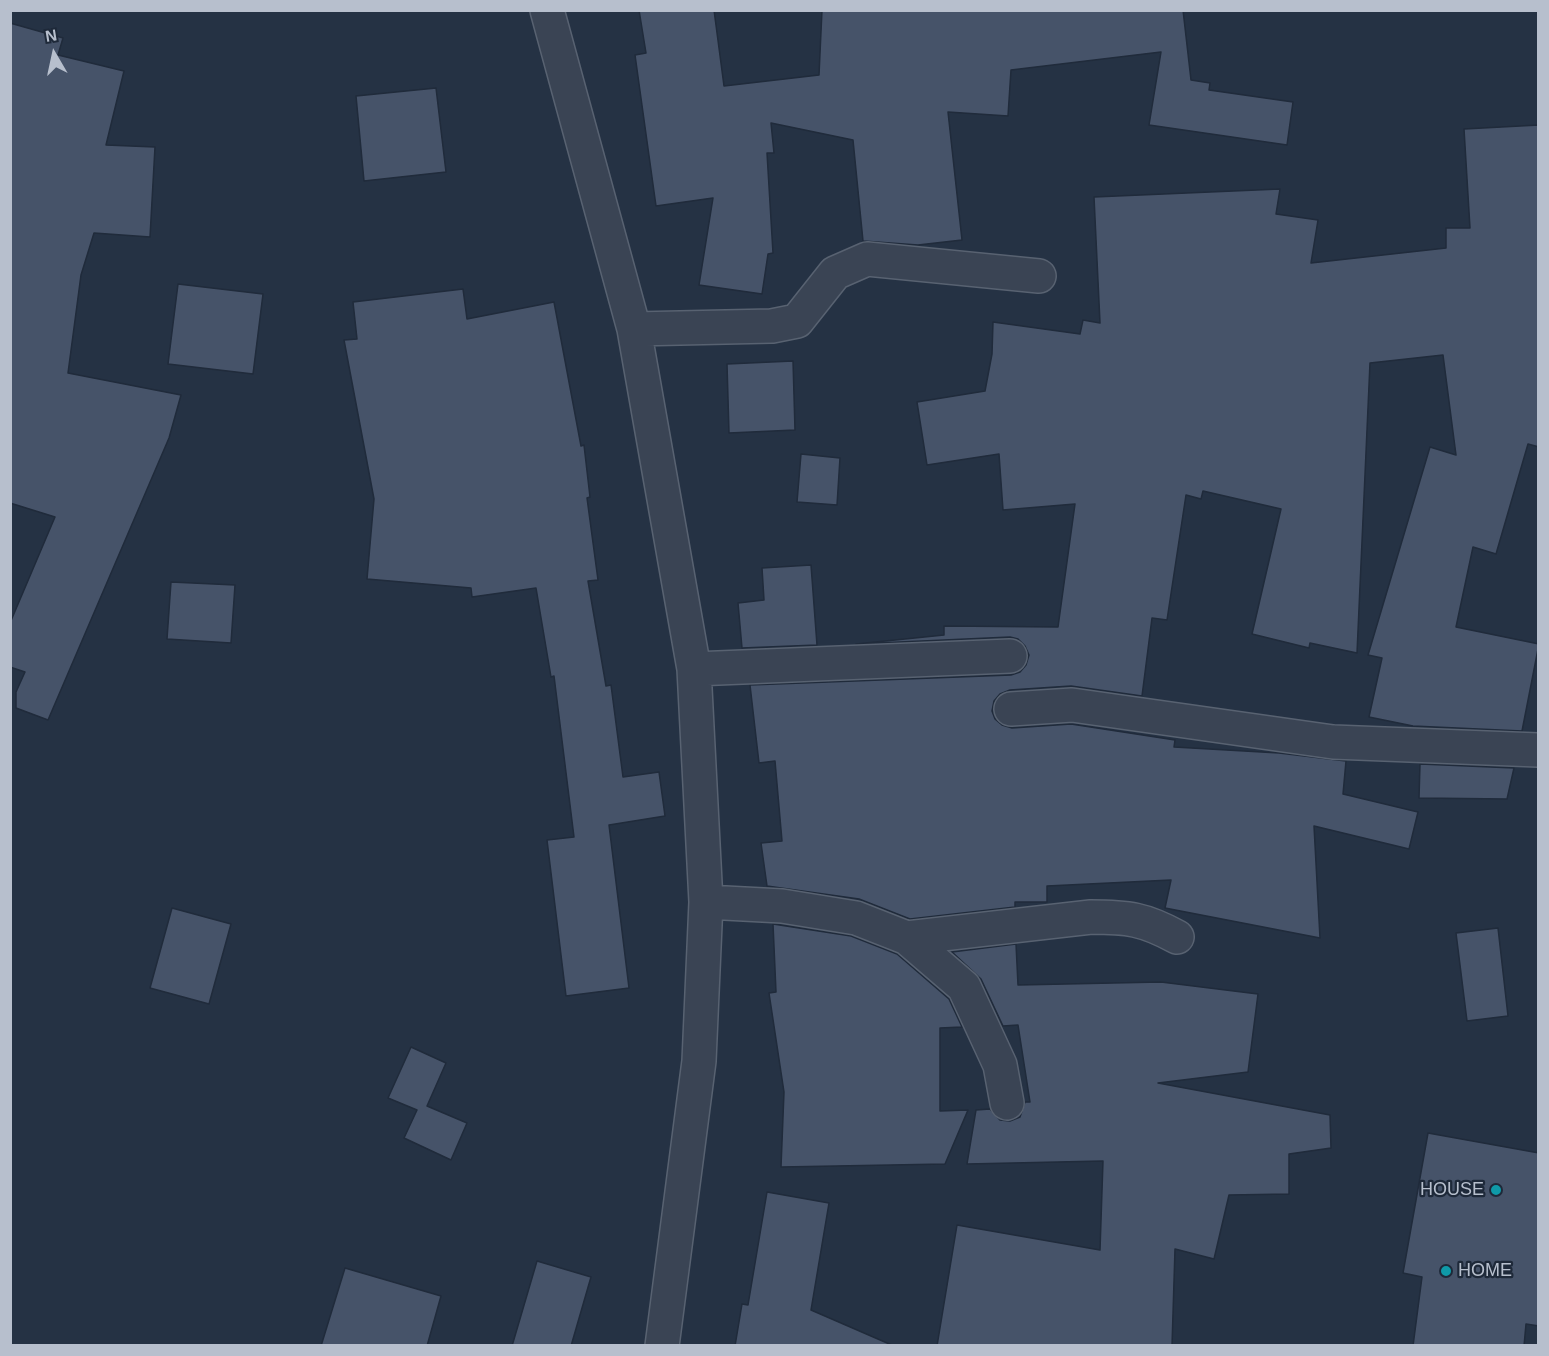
<!DOCTYPE html>
<html>
<head>
<meta charset="utf-8">
<style>
	body { margin:0 }
	#map { position:relative; width:1549px; height:1356px; overflow:hidden; background:#253244; font-family:Arial,sans-serif }
	canvas { display:block }
	.frame { position:absolute; inset:0; border:12px solid #b7bfcd; pointer-events:none }
	.north { position:absolute; left:24px; top:24px; width:60px; height:60px; -webkit-text-stroke:4px #1e2939; paint-order:stroke; rotate:351deg; font-size:16px; font-weight:700; line-height:24px; text-align:center; color:#b7bfcd }
	.north::after { content:''; display:block; margin:auto; width:21px; height:27px; background:#b7bfcd; clip-path:polygon(50% 0,100% 100%,50% 72%,0 100%) }
</style>
</head>
<body>
<div id="map">
<canvas width="1549" height="1356"></canvas>
<div class="frame"></div>
<div class="north">N</div>
</div>
<script>
const g = document.querySelector('canvas').getContext('2d');
g.lineJoin = 'round';
function fillPath(path, color) { g.fillStyle = color; g.fill(path, 'evenodd'); }
function strokePath(path, color, width, dash) { g.strokeStyle = color; g.lineWidth = width; g.lineCap = dash ? 'butt' : 'round'; g.setLineDash(dash || []); g.stroke(path); }
function drawText(font, color, halo, rows, align = 'center') {
  g.font = font + ' Arial,sans-serif'; g.lineWidth = 4.5; g.setLineDash([]); g.textBaseline = 'middle'; g.strokeStyle = halo; g.fillStyle = color; for (const [text, x, y, turn = 0] of rows) {
    g.save(); g.translate(x, y); g.rotate((+turn || 0) * Math.PI / 180); g.textAlign = isNaN(turn) ? turn : align; if (halo) g.strokeText(text, 0, 0); g.fillText(text, 0, 0); g.restore();
  }
}
const building = new Path2D(`
	M639,10H714L724,86L819,75L822,10H1183L1191,80L1210,83L1209,90L1293,102L1287,145L1149,125L1161,52L1011,70L1008,116L948,112L962,240L918,245L863,241L853,140L771,123L774,153H767L773,253L768,254L762,294L699,285L713,198L656,206L635,55L646,53Z
	M10,23L63,38L58,55L124,71L106,145L155,147L150,237L94,233L81,275L68,373L181,395L169,438L48,720L16,708V692L25,672L10,667V623L55,517L10,503Z
	M436,88L446,172L364,181L356,96Z
	M1539,125V447L1528,444L1496,554L1473,547L1456,627L1539,644L1522,731L1413,726L1369,717L1382,658L1368,655L1430,447L1456,455L1443,355L1370,363L1357,653L1310,643L1309,648L1252,634L1281,509L1203,491L1201,499L1186,495L1167,620L1152,618L1142,696L1071,686L1010,690L1000,694L994,701L992,711L995,719L1002,725L1012,728L1071,724L1175,740L1174,747L1279,753L1346,761L1343,794L1418,812L1409,849L1314,826L1320,938L1165,908L1171,880L1047,886V902H1015V907L910,919L859,899L767,886L761,843L782,841L775,761L759,763L750,685L1011,675L1020,672L1026,665L1029,655L1025,646L1018,639L1010,637L856,644L944,635V626L1058,627L1075,504L1003,510L999,454L927,465L917,402L985,391L992,354L993,322L1080,334L1083,320L1100,323L1094,197L1280,189L1276,214L1318,220L1311,263L1446,248V228H1470L1464,129Z
	M178,284L263,294L253,374L168,364Z
	M463,289L467,319L554,302L581,446L584,445L590,497L587,498L598,580L588,581L606,686L611,685L623,777L659,772L665,816L609,825L629,988L566,996L547,840L574,837L554,676L551,677L536,588L472,597L471,588L367,579L374,499L344,340L357,339L353,302Z
	M793,361L795,430L729,433L727,364Z
	M801,454L840,458L837,505L797,502Z
	M811,565L817,645L742,648L738,603L764,600L762,568Z
	M171,582L235,585L231,643L167,639Z
	M1420,764L1514,768L1507,799L1419,798Z
	M172,908L231,924L209,1004L150,988Z
	M773,924L851,936L897,954L949,999L962,1027L940,1028V1111L968,1110L945,1164L781,1167L784,1092L769,993L776,992Z
	M1498,928L1508,1016L1467,1021L1456,933Z
	M1016,944L1018,985L1161,982L1258,994L1248,1072L1158,1083L1330,1115L1331,1148L1289,1154V1194L1229,1195L1214,1259L1175,1249L1172,1346H937L957,1225L1100,1250L1103,1161L967,1164L976,1110L990,1109L1000,1120L1010,1121L1020,1117L1025,1102H1030L1018,1025L1003,1026L981,979L952,952Z
	M411,1047L446,1063L427,1106L467,1123L451,1160L404,1138L417,1110L388,1098Z
	M1428,1133L1539,1153V1326L1526,1324L1524,1346H1413L1422,1277L1403,1273Z
	M767,1192L829,1203L811,1310L894,1346H735L742,1304L748,1305Z
	M537,1261L591,1277L571,1346H512Z
	M345,1268L441,1296L427,1346H321Z`);
const minor = new Path2D(`
	M547,10L634,329L694,669L706,902L699,1061L662,1346
	M634,329L772,326L797,321L835,273L867,259L1039,276
	M694,669L1010,656
	M1011,709L1072,705L1333,742L1538,750
	M706,902L782,906L856,918L907,938L964,987L1000,1065L1007,1103
	M907,938L1091,917C1128,917 1144,919 1177,937`);
const markers = [
	[1496,1190,6,"#0f9aa8"],
	[1446,1271,6,"#0f9aa8"]
];
const poiNames = [
	["HOUSE",1484,1190],
	["HOME",1458,1271,"left"]
];
fillPath(building, '#465369');
strokePath(building, '#202b3b', 1.5);
strokePath(minor, '#586271', 36);
strokePath(minor, '#3a4454', 33);
for (const [x, y, r, color] of markers) { const dot = new Path2D(); dot.arc(x, y, r, 0, 2 * Math.PI); g.fillStyle = color; g.fill(dot); strokePath(dot, '#1e2939', 2); }
drawText('18px', '#b7bfcd', '#1e2939', poiNames, 'right');
</script>
</body>
</html>
